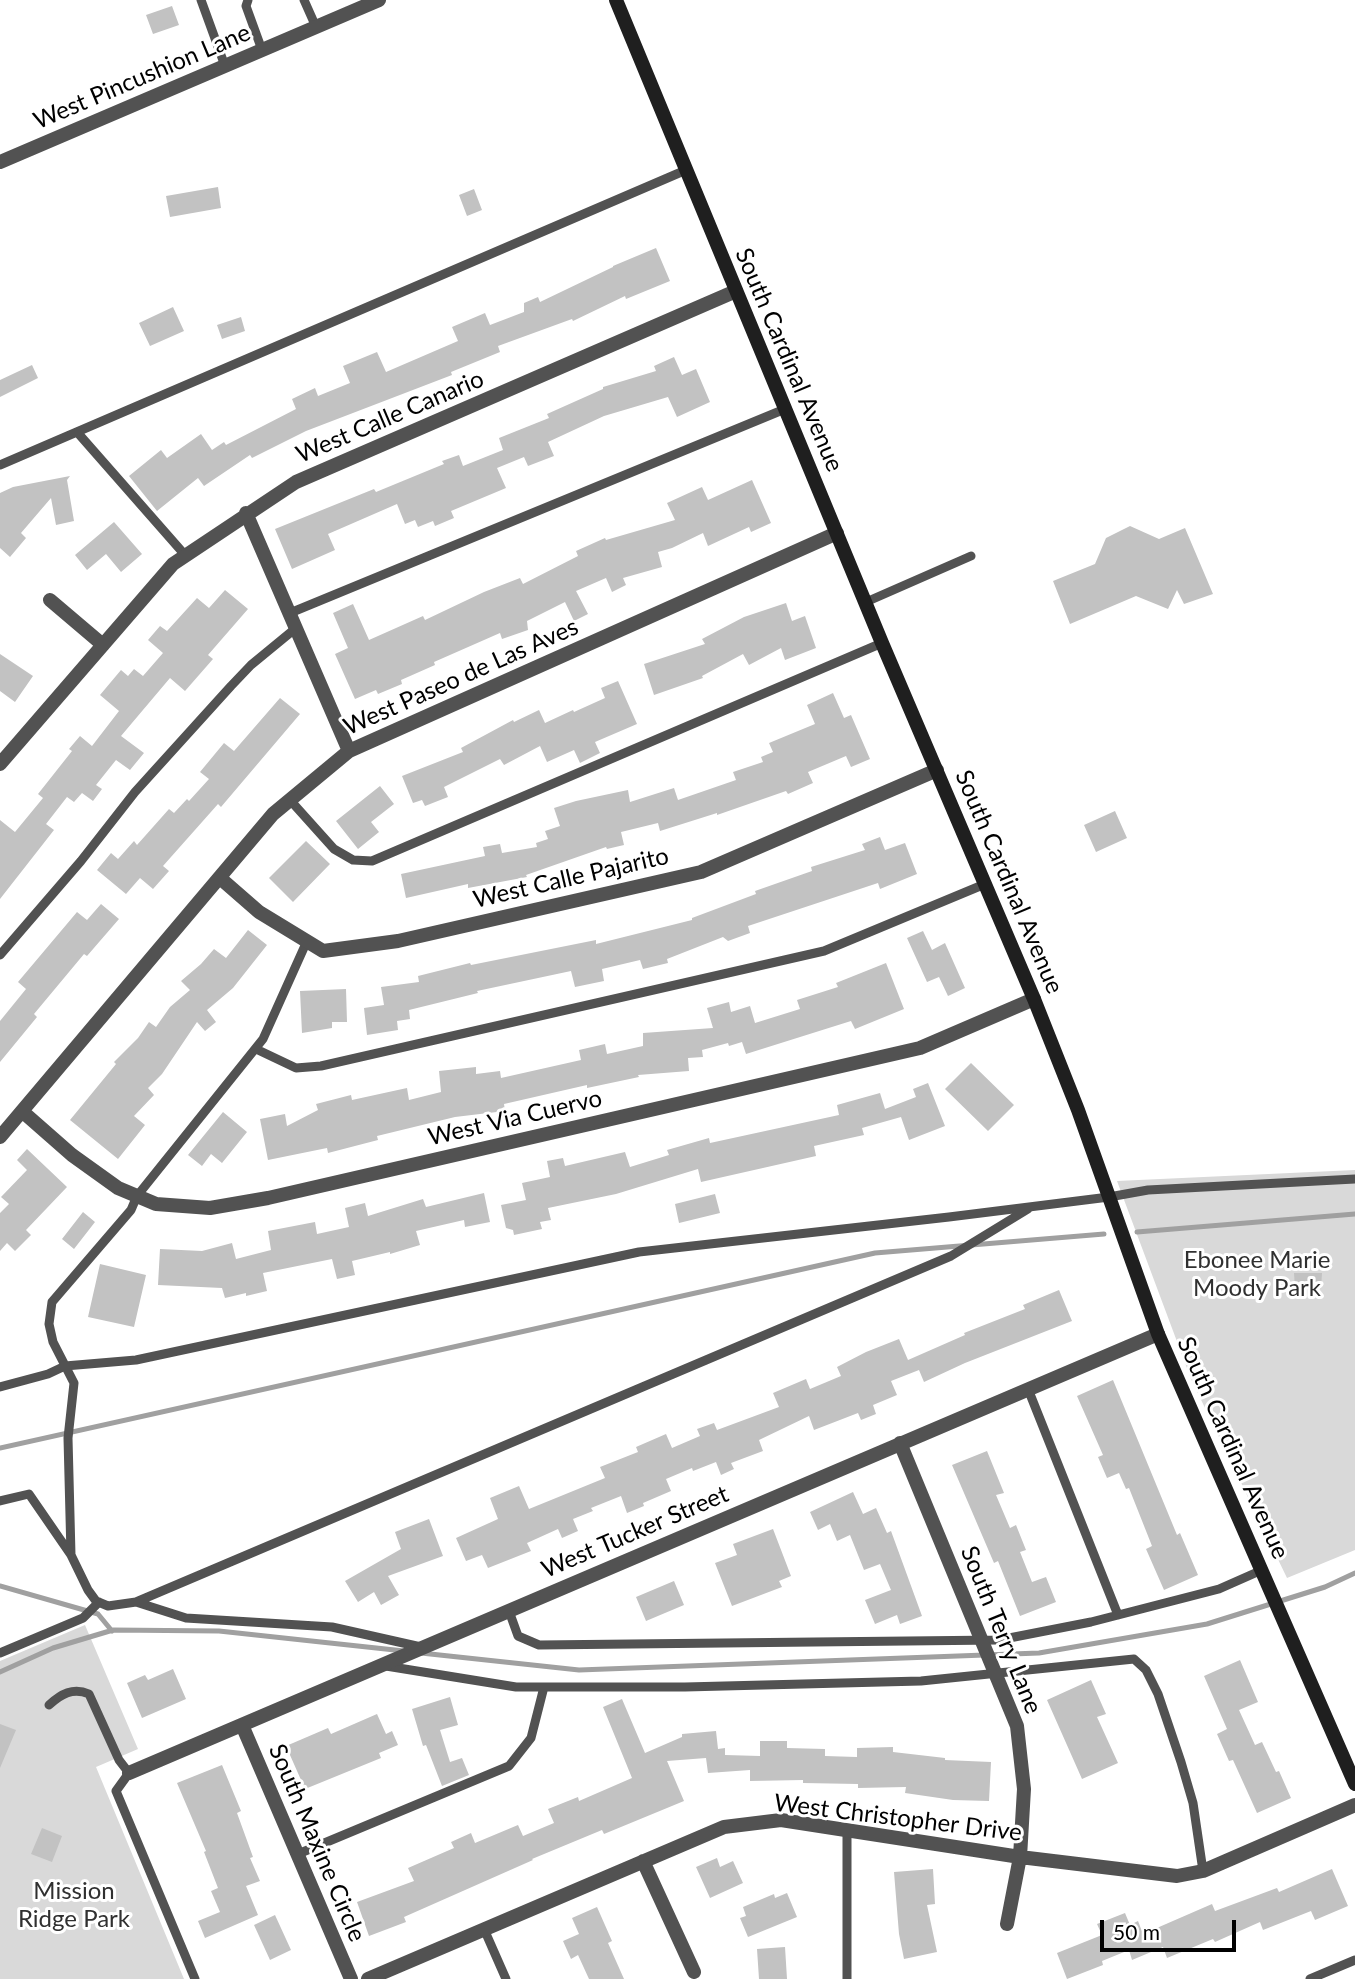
<!DOCTYPE html>
<html>
<head>
<meta charset="utf-8">
<style>
	body { margin:0 }
	#map { position:relative; width:1355px; height:1979px; overflow:hidden; background:#fff; font-family:Lato,sans-serif }
	canvas { display:block }
	.scale { position:absolute; left:1100px; top:1920px; width:136px; height:32px; box-sizing:border-box; border:4px solid #000; border-top:0; padding-left:9px; font-size:21px; line-height:24px; white-space:nowrap; color:#000; -webkit-text-stroke:5px #fff; paint-order:stroke }
</style>
</head>
<body>
<div id="map">
<canvas width="1355" height="1979"></canvas>
<div class="scale">50 m</div>
</div>
<script>
const g = document.querySelector('canvas').getContext('2d');
g.lineJoin = 'round';
function fillPath(path, color) { g.fillStyle = color; g.fill(path, 'evenodd'); }
function strokePath(path, color, width, dash) { g.strokeStyle = color; g.lineWidth = width; g.lineCap = dash ? 'butt' : 'round'; g.setLineDash(dash || []); g.stroke(path); }
function drawText(font, color, halo, rows, align = 'center') {
  g.font = font + ' Lato,sans-serif'; g.lineWidth = 6; g.setLineDash([]); g.textBaseline = 'middle'; g.strokeStyle = halo; g.fillStyle = color; for (const [text, x, y, turn = 0] of rows) {
    g.save(); g.translate(x, y); g.rotate((+turn || 0) * Math.PI / 180); g.textAlign = isNaN(turn) ? turn : align; if (halo) g.strokeText(text, 0, 0); g.fillText(text, 0, 0); g.restore();
  }
}
const green = new Path2D(`
	M1355,1170V1550L1287,1578L1191,1379L1117,1181Z
	M85,1625L138,1749L96,1767L184,1979H0V1661Z`);
const stream = new Path2D(`
	M1137,1232L1355,1214
	M0,1448L875,1253L1104,1234
	M0,1586L98,1614L112,1631
	M421,1653L579,1670L1039,1653L1207,1624L1325,1587L1355,1573
	M0,1672L53,1648L113,1630L219,1631L404,1651`);
const building = new Path2D(`
	M172,6L179,25L153,34L146,15Z
	M218,187L221,208L170,217L166,196Z
	M474,189L482,210L467,216L459,195Z
	M656,248L670,281L626,299L625,296L573,321L572,319L498,346L500,352L451,372L452,375L306,431L252,458L250,455L204,486L198,478L157,511L129,476L161,450L167,458L201,434L212,450L224,442L226,445L296,409L292,399L315,388L318,396L350,383L343,366L377,352L386,372L458,341L452,327L485,313L490,325L524,312V303L538,297L540,302L613,267V266Z
	M173,307L184,331L150,346L139,323Z
	M241,317L245,331L222,339L217,325Z
	M674,357L682,375L696,369L710,402L677,417L668,397L604,416L548,442L554,456L528,466L524,457L497,468L506,488L451,511L454,518L435,526L433,521L418,527L415,520L405,524L397,504L328,534L335,550L292,569L275,529L374,489L376,492L444,464L442,461L459,455L463,466L503,450L499,438L549,418L547,414L603,389V387L656,371L654,366Z
	M32,365L38,378L0,397V380Z
	M70,476L67,480L74,521L56,525L51,498L21,533L26,538L10,557L0,548V493L13,487Z
	M752,480L771,523L751,532L749,527L708,546L703,533L672,548L658,552L662,567L623,578L626,585L612,592L606,578L576,591L588,614L574,621L565,602L527,621L528,630L502,639L500,633L434,662L435,665L401,680L402,684L378,694L376,690L355,699L335,654L348,648L333,613L353,604L369,640L423,616L425,620L484,592L520,578L523,584L578,556L576,551L605,538L606,540L675,520L667,503L702,487L708,500Z
	M114,522L142,554L121,572L106,554L87,570L75,555Z
	M1130,526L1159,539L1185,528L1213,594L1184,604L1177,590L1168,609L1136,596L1070,624L1053,581L1095,564L1106,538Z
	M225,590L248,609L208,655L213,659L185,691L170,678L121,736L144,753L130,770L116,760L96,785L102,789L93,801L82,793L74,802L67,797L46,824L54,830L0,899V820L15,832L43,798L38,794L72,751L69,749L80,736L92,746L119,711L100,695L121,670L128,676L134,669L143,676L163,653L148,640L160,626L167,631L197,598L209,608Z
	M786,603L792,621L805,616L816,648L785,660L781,648L749,665L743,654L702,676L703,678L654,695L644,664L705,644L702,639L744,617Z
	M0,654L33,676L15,702L0,691Z
	M618,681L637,724L595,742L600,753L580,763L574,750L547,762L540,746L504,765L500,759L444,787L448,797L425,806L422,800L413,803L402,776L463,752L461,748L513,720L514,722L539,710L545,723L573,710L574,712L605,698L601,688Z
	M833,693L844,718L851,715L870,759L851,767L846,756L808,772L813,783L788,794L786,791L717,815V813L660,831L658,823L621,832L624,845L607,849L606,847L526,875L527,877L468,888V884L406,898L401,874L485,856L483,847L500,844L502,853L537,847L536,843L548,839L545,831L560,826L554,808L576,801L628,790L630,802L674,788L678,800L736,780L733,772L763,762L761,757L773,752L769,743L815,724L807,705Z
	M280,698L300,714L221,807L218,804L163,866L169,871L153,889L140,878L126,894L97,870L111,853L118,859L134,841L137,845L169,809L174,813L187,799L189,801L209,779L200,772L224,743L234,751Z
	M380,786L394,804L371,822L379,832L358,849L336,821Z
	M1115,811L1127,838L1096,852L1084,825Z
	M880,837L885,850L905,843L917,874L880,889L878,883L748,926L750,933L728,941L723,937L667,959L668,963L643,969L640,960L602,969L604,981L575,987L571,971L477,991L478,993L409,1010L410,1019L397,1021L398,1030L367,1035L364,1008L384,1005L381,987L419,982L418,976L470,963L471,965L596,940V944L692,920V918L756,894L755,891L812,871L811,867L865,850L862,844Z
	M306,841L330,864L293,902L269,878Z
	M101,904L119,919L87,956L84,954L34,1014L37,1017L0,1062V1021L26,989L18,982L77,912L87,920Z
	M248,930L267,945L233,988L207,1010L216,1022L205,1031L197,1022L162,1074L148,1088L154,1095L134,1116L145,1125L118,1159L70,1120L116,1064L114,1062L138,1038L149,1022L156,1027L170,1007L190,990L181,981L201,964L214,949L226,958Z
	M923,931L932,950L945,943L965,988L948,996L939,977L927,982L907,938Z
	M886,963L904,1009L855,1029L851,1021L746,1054L742,1042L729,1046L728,1043L702,1050L703,1057L688,1058L689,1071L638,1075L639,1077L587,1088V1085L504,1104L505,1111L455,1117L377,1136L378,1140L328,1153L327,1148L268,1160L260,1119L285,1114L287,1126L318,1110L316,1104L351,1095L352,1100L407,1088L409,1100L441,1092L439,1071L476,1067V1074L500,1071L501,1078L581,1060L579,1050L605,1044L607,1054L643,1046V1033L713,1028L707,1008L729,1002L731,1012L750,1006L755,1023L800,1009L797,1000L838,987L836,983Z
	M346,989L347,1022H332V1028L302,1033L300,991Z
	M971,1063L1014,1105L988,1131L945,1089Z
	M928,1083L945,1126L909,1140L901,1117L862,1128L864,1135L814,1146L816,1156L701,1182L698,1169L616,1194L548,1208L551,1220L540,1222L542,1229L514,1235L513,1230L506,1228L501,1205L526,1200L522,1183L550,1177L547,1161L563,1158L565,1166L625,1152L630,1167L669,1155L667,1150L709,1138L710,1143L839,1115L837,1105L880,1093L885,1109L916,1097L913,1089Z
	M223,1112L247,1132L222,1163L211,1154L202,1166L188,1155Z
	M27,1149L67,1187L26,1230L31,1235L15,1251L7,1243L0,1251V1213L9,1204L1,1197L27,1170L17,1160Z
	M484,1193L490,1222L465,1227L464,1220L416,1231L420,1245L390,1254V1252L352,1261L355,1275L337,1279L332,1259L263,1273L267,1291L246,1296V1293L225,1298L222,1288L158,1285L160,1249L202,1251L232,1243L236,1259L271,1250L268,1231L315,1222L317,1234L349,1227L345,1208L365,1203L368,1216L423,1199L426,1207Z
	M715,1194L720,1213L679,1223L675,1204Z
	M83,1212L95,1222L74,1249L62,1239Z
	M100,1264L146,1275L134,1327L88,1317Z
	M1294,1273H1322L1321,1289H1295Z
	M1059,1290L1072,1321L965,1363L924,1382L919,1370L891,1381L897,1395L873,1405L876,1414L861,1420L858,1413L814,1430L809,1416L759,1440L763,1451L731,1463L734,1469L721,1475L716,1462L693,1471L692,1468L666,1479L671,1491L643,1503L644,1506L627,1513L621,1496L591,1508L593,1511L573,1519L578,1531L562,1538L558,1529L527,1543L531,1551L488,1568L482,1555L466,1561L456,1538L498,1519L490,1498L519,1486L529,1509L605,1478L600,1467L638,1452L636,1447L666,1434L672,1448L700,1436L697,1429L714,1423L717,1430L779,1407L773,1393L806,1379L810,1389L841,1376L837,1367L866,1352L899,1339L908,1360L965,1335L964,1333L1025,1309L1023,1305Z
	M1113,1380L1177,1535L1180,1533L1198,1575L1164,1590L1146,1549L1152,1546L1129,1488L1126,1489L1119,1473L1107,1478L1098,1457L1103,1455L1077,1396Z
	M987,1451L1004,1493L996,1495L1010,1528L1016,1525L1026,1550L1020,1552L1032,1582L1046,1577L1056,1602L1020,1616L998,1561L994,1563L952,1465Z
	M853,1492L863,1514L876,1508L887,1533L891,1531L922,1616L900,1624L897,1615L875,1624L865,1600L891,1590L880,1564L864,1570L850,1535L837,1541L830,1524L818,1530L810,1512Z
	M429,1519L443,1556L388,1576L399,1595L381,1605L374,1592L358,1602L345,1581L401,1549L395,1532Z
	M773,1529L791,1576L779,1581L782,1587L732,1606L715,1563L737,1555L733,1544Z
	M674,1581L684,1605L646,1621L636,1597Z
	M1240,1660L1258,1702L1239,1710L1255,1745L1262,1742L1276,1772L1279,1771L1291,1798L1257,1813L1233,1760L1229,1761L1217,1734L1227,1729L1204,1676Z
	M173,1669L186,1699L142,1718L127,1683L145,1675L148,1680Z
	M1091,1680L1106,1714L1097,1717L1118,1763L1082,1779L1047,1700Z
	M450,1697L458,1725L440,1730L450,1762L462,1758L469,1775L442,1786L426,1745L423,1746L412,1709Z
	M622,1699L645,1753L682,1737V1734L716,1731L718,1749L725,1748V1755L760,1756V1741H787V1748L825,1749V1756L857,1757V1748L893,1747V1752L945,1758V1760L991,1762L989,1801L953,1800L905,1793L906,1787L858,1788V1784L803,1783V1780L750,1781V1770L708,1773L706,1758L667,1761L684,1801L604,1834L602,1830L532,1859L533,1860L404,1917L406,1922L369,1936L357,1902L414,1881L408,1868L454,1848L451,1842L471,1833L475,1843L518,1825L523,1836L554,1823L548,1809L578,1797L579,1801L632,1778L603,1707Z
	M377,1714L386,1734L392,1731L398,1745L379,1753L381,1758L305,1789L286,1746L328,1728L331,1734Z
	M0,1724L16,1730L0,1768Z
	M222,1765L241,1811L237,1813L253,1857L250,1858L260,1881L246,1886L258,1915L205,1938L198,1921L220,1912L211,1891L218,1888L204,1852L206,1851L177,1783Z
	M42,1828L62,1836L52,1862L31,1854Z
	M717,1858L720,1867L733,1861L743,1883L710,1898L696,1867Z
	M933,1869L935,1904L927,1905L937,1952L904,1959L899,1934L894,1872Z
	M1332,1869L1348,1906L1315,1920L1311,1911L1263,1930L1260,1922L1215,1942L1213,1939L1167,1958L1163,1947L1132,1960L1129,1950L1102,1961L1103,1965L1067,1979L1057,1953L1102,1935L1097,1924L1125,1913L1130,1925L1138,1921L1143,1934L1212,1904L1215,1911L1277,1888L1279,1892Z
	M787,1893L797,1917L748,1937L740,1918L746,1916L743,1907L774,1894L775,1898Z
	M597,1907L612,1941L608,1943L624,1979H589L578,1955L571,1959L563,1941L579,1934L572,1918Z
	M275,1915L291,1950L270,1960L254,1925Z
	M785,1947L787,1979H759L757,1949Z`);
const service = new Path2D(`
	M201,0L225,66
	M248,0L246,6L262,50
	M304,0L316,27
	M77,432L185,555
	M0,465L686,170
	M866,602L971,556
	M290,613L785,409
	M290,800L334,849L353,860L372,861L882,643
	M0,955L81,861L135,792L231,686L251,665L296,628
	M256,1049L296,1068L321,1066L824,951L985,884
	M0,1387L48,1374L65,1366L136,1360L639,1252L949,1217L1109,1197L1148,1190L1355,1179
	M1028,1389L1118,1615
	M0,1501L29,1494L71,1555L88,1590L96,1601L108,1606L136,1602L186,1618L332,1627L421,1647
	M71,1555L68,1438L74,1383L53,1342L49,1324L52,1302L131,1210L137,1196L263,1039L307,941
	M136,1602L951,1256L1028,1209
	M509,1611L518,1636L539,1645L999,1640L1091,1622L1219,1589L1262,1570
	M0,1653L83,1618L99,1602
	M386,1666L516,1687H685L921,1681L1134,1659L1146,1670L1158,1694L1181,1762L1193,1803L1203,1871
	M49,1705C61,1694 73,1687 89,1694L119,1760L129,1773L116,1791L195,1979
	M847,1831V1979
	M298,1854L509,1766L531,1738L544,1687
	M484,1929L506,1979
	M1310,1979L1355,1960`);
const minor = new Path2D(`
	M0,162L379,0
	M246,513L349,751
	M50,600L103,645
	M0,764L173,564L296,482L736,291
	M220,878L259,912L323,951L398,941L701,872L937,770
	M23,1112L72,1155L118,1188L156,1204L210,1208L268,1198L920,1048L1034,999
	M0,1137L273,814L349,751L837,533
	M900,1443L1017,1726L1024,1789L1020,1857L1007,1924
	M242,1725L351,1979
	M129,1773L1158,1334
	M643,1861L694,1972
	M368,1979L724,1827L781,1820L1020,1857L1177,1876L1203,1871L1355,1805`);
const secondary = new Path2D(`
	M616,0L882,643L1034,999L1078,1110L1158,1334L1355,1784`);
const streetNames = [
	["West Pincushion Lane",142,77,-23],
	["South Cardinal Avenue",789,360,67],
	["West Calle Canario",390,417,-23],
	["West Paseo de Las Aves",461,677,-24],
	["West Calle Pajarito",571,878,-13],
	["South Cardinal Avenue",1009,882,67],
	["West Via Cuervo",515,1118,-13],
	["South Cardinal Avenue",1233,1448,66],
	["West Tucker Street",635,1532,-23],
	["South Terry Lane",1001,1630,68],
	["West Christopher Drive",898,1818,7],
	["South Maxine Circle",317,1843,67]
];
const parkNames = [
	["Ebonee Marie",1257,1260],
	["Moody Park",1257,1288],
	["Mission",74,1891],
	["Ridge Park",74,1919]
];
fillPath(green, '#d9d9d9');
strokePath(stream, '#a0a0a0', 5);
fillPath(building, '#c2c2c2');
strokePath(service, '#525252', 9);
strokePath(minor, '#525252', 14);
strokePath(secondary, '#1f1f1f', 14);
drawText('24px', '#000', '#fff', streetNames);
drawText('24px', '#303030', '#fff', parkNames);
</script>
</body>
</html>
